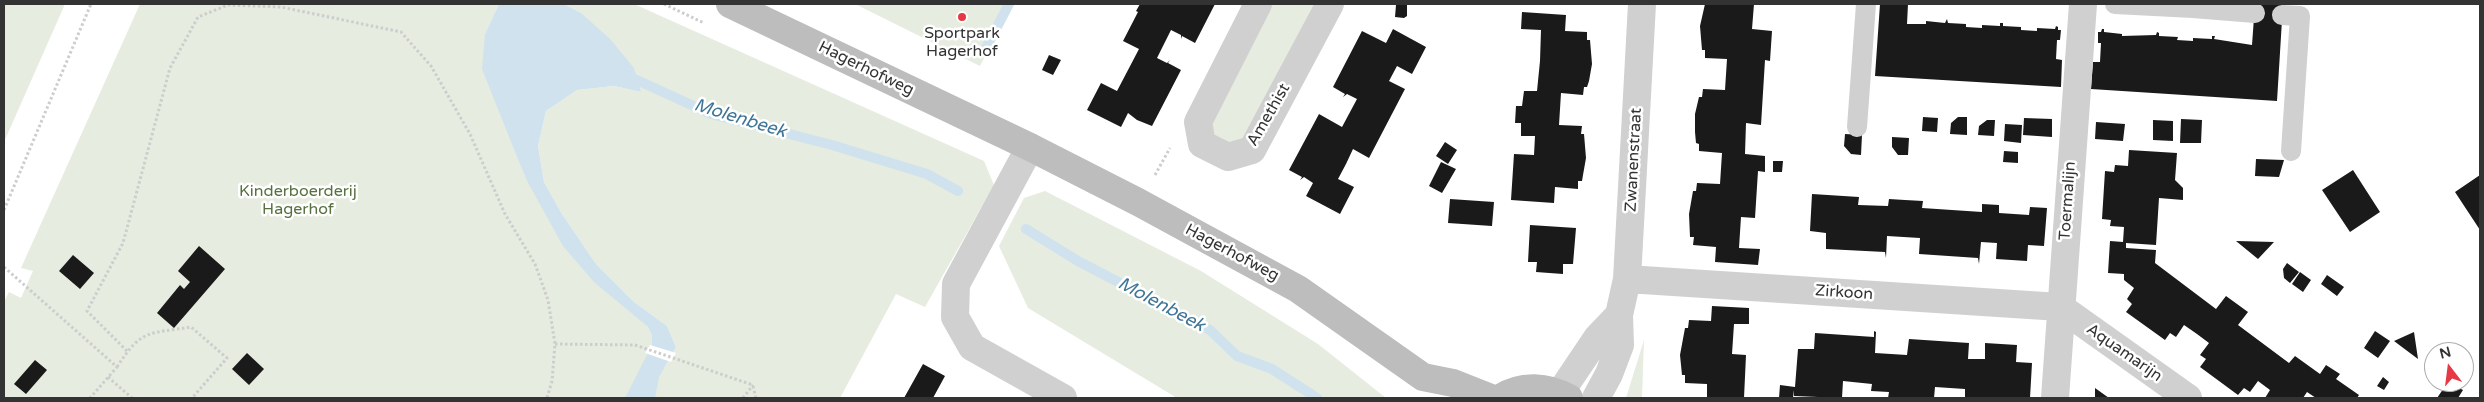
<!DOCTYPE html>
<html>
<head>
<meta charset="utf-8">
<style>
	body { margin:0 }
	#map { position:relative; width:2484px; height:402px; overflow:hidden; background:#fff; font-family:"Varela Round",sans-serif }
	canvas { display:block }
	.frame { position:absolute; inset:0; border:5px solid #333; pointer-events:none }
	.north { position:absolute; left:2424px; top:342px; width:50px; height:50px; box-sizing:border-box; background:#fff; border:1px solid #adadad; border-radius:50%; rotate:345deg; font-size:14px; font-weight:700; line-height:20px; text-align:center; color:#333 }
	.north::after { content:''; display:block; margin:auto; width:18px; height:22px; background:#e63946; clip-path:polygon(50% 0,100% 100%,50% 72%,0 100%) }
</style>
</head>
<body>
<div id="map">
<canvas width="2484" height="402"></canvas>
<div class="frame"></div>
<div class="north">N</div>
</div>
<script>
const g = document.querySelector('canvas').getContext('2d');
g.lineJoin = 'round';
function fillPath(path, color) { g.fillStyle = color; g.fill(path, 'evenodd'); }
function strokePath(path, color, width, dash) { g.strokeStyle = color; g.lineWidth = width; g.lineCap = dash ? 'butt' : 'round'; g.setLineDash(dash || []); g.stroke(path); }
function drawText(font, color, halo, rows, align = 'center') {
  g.font = font + ' "Varela Round",sans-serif'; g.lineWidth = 5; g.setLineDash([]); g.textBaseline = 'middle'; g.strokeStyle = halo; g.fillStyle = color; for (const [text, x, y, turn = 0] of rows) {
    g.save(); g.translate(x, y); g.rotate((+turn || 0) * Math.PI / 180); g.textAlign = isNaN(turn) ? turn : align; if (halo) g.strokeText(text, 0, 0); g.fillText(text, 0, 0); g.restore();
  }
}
const green = new Path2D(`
	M4,4H65L4,142Z
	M140,4H499L485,34L514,147L526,179L647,326L652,335L653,345L664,368L676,347L667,326L634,302L596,264L562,214L544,182L538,146L546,111L577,90L614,86L641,92L581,13L564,4H634L984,161L994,185L925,307L896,294L840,398H4V302L9,292L21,298L33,271L21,268Z
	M855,4H1011L980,66Z
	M1266,4H1315L1245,140L1227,145L1211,135L1209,116Z
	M1045,191L1201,271L1318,344L1386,398H1177L1028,308L999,246L1024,198Z
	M1644,340L1642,398H1626Z`);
const water = new Path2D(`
	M499,4H564L581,13L610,39L634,68L641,92L614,86L577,90L546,111L538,146L544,182L562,214L596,264L634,302L667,326L676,347L659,377L655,398H625L652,345V335L647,326L594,282L563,246L526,179L482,69L485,34Z`);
const pier = new Path2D(`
	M650,345L676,353L671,362L645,353Z`);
const stream = new Path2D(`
	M986,48L1009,4
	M628,76L711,114L832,145L927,174L958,191
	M1026,229L1078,261L1210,330L1237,356L1272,369L1317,398`);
const building = new Path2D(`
	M1140,4H1215L1195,43L1182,36L1181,39V35L1171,30L1157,58L1167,63L1170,60L1168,63L1181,70L1152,126L1137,120L1128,113L1121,127L1087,110L1101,83L1117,91L1139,49L1123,41L1138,12L1136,11Z
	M1705,4H1754L1752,29L1772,31L1770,61L1765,60L1761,125L1746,123L1745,154L1765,156V172L1758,171L1755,218L1741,217L1739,248L1760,249L1758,265L1715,262L1716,247L1693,245L1694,237H1690L1689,214L1693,191H1696L1697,183L1720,184L1722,153L1699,151V144L1696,143L1695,132V114L1699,97H1702L1703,89L1725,90L1727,59L1705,58V50H1702L1700,26Z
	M1880,4H1908L1907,24H1926V21L1945,23L1947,19L1948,23L1966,24V27L1982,28V25L2000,26V23H2003V26L2021,27V30L2037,31V28L2055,29L2056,26L2058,27V30H2061L2060,40H2057L2056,59L2062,60L2061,87L1875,76Z
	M2255,4H2283L2277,101L2091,89L2093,62H2100L2101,43H2098V32H2101L2102,29H2104V32L2122,34V36L2156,35L2157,32L2159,33V36L2178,37L2177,40L2193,41V38L2212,39V36H2215L2214,39L2252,45Z
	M1396,5H1407V16L1404,18L1395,17Z
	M1522,12L1566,15L1565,31L1587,32V40H1590L1592,64L1589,81L1587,87H1584L1583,95L1561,93L1559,125L1582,126L1581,134H1584L1586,158L1583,175L1582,181H1578V189L1555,187L1554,203L1511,200L1514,154L1534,155L1535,136H1521V123H1515L1516,106H1522L1524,91H1537L1540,61L1541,30L1521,29Z
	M1393,29L1426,47L1412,74L1397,66L1389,81L1405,89L1369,158L1353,149L1346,164L1338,179L1354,187L1340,214L1306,196L1313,183L1304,177L1300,180L1302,177L1289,170L1319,114L1342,127L1357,99L1347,94L1343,97L1345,94L1333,87L1362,31L1386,43Z
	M1049,55L1061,60L1053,75L1042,70Z
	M1923,117L1938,118L1937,132L1922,131Z
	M1958,117H1967V135L1950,134L1951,123Z
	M2024,118L2052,119V137L2023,135Z
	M2181,119L2202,120L2201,143H2180Z
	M1987,120H1995L1994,136L1978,135L1979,126Z
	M2153,120L2173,121V141L2153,140Z
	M2096,122L2125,124L2123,141L2095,139Z
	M2005,124L2022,125L2021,143L2004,141Z
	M1845,134L1862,135L1861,155L1851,154L1844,146Z
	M1892,137L1909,138L1908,155H1898L1892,147Z
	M1445,142L1457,150L1448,164L1436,156Z
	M2129,150L2177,153L2175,180L2183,188V200L2159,198L2156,245L2126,243V248L2156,250L2155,263L2216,309L2226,296L2248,312L2238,325L2289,363L2295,356L2320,374L2326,365L2340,374L2336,379L2359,395L2357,398H2316L2307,392L2303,398H2265L2270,390L2258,381L2250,392L2244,388L2238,395L2200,367L2206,359L2200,355L2209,343L2197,334L2184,325L2176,337L2170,333L2165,340L2126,312L2132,304L2127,299L2134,288L2124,280V274L2108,273L2110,241L2123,242L2124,227L2110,226L2111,220L2102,219L2105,171L2114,172L2115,165L2128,166Z
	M2004,151L2018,152V163L2003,162Z
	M2256,159L2284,160L2279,177L2255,176Z
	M1773,161H1783L1782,172H1773Z
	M1441,162L1456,169L1442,193L1429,186Z
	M2353,170L2380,212L2350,232L2322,190Z
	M2480,175V230L2455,192Z
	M1812,194L1859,197L1858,205L1888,206L1889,199L1905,200L1923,201L1922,208L1982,212V204L1999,205V213L2029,215L2030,207L2047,208L2044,246L2028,245L2027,261L1996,259L1997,243L1981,242L1979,264L1978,258L1919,254L1920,238L1887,236L1886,258L1885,252L1826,249V233L1810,231Z
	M1450,199L1494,202L1492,226L1448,223Z
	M1530,225L1576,228L1573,264H1563V274L1536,272L1537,262H1528Z
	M2236,241L2274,242L2258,259Z
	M199,246L225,269L174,328L157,313L180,285L184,289L190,282L178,271Z
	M73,255L94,273L80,289L59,271Z
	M2287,263L2299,272L2290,283L2284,278L2283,269Z
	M2300,272L2311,280L2303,292L2292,284Z
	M2327,275L2344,287L2337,296L2321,284Z
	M1712,306L1749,308V324H1734L1732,354L1746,355L1744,398H1707V384L1685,383V375H1682L1680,355L1685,328H1688L1689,320L1711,321Z
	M1874,331L1876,332L1875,353L1907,355L1909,339L1969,343L1968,359H1985V343L2017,345L2016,362L2032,363L2030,398H1965V389L1935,387L1934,398H1888L1889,392L1871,391L1872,384L1843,381L1842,398L1794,396V390L1793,398H1779L1780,385L1795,387L1798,349H1814L1815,333L1874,337Z
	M2375,331L2390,341L2378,358L2364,348Z
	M2414,332L2418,359L2394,341Z
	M247,353L264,369L249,385L232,369Z
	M35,360L47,370L26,394L14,384Z
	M923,364L945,376L933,398H904Z
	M2383,377L2389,382L2384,390L2377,386Z
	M2448,382L2463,390L2458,398H2437Z
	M2095,388L2109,398H2095Z`);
const path = new Path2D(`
	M664,4L704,23
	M1155,175L1170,148
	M4,210L91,4
	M4,267L117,367L90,398
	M555,344L635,345L753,385
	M127,351L87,311L123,243L170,68L198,17L228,5L281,7L401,32L431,66L470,134L505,214L535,264L548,300L555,344L552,381L547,398
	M117,367C142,328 149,334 191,327L227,358L192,398
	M108,377L132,398
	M753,386L756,398
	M743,398L753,385`);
const lane = new Path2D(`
	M2115,4L2193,8V4
	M2193,8L2255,13
	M2282,15L2300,16L2291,151
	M1857,127L1866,4`);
const street = new Path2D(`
	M1258,4L1198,122L1202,144L1228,157L1252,150L1330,4
	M1030,147L956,284L955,317L972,347L1063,398
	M1627,279L2060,307L2188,398
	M1560,393L1597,338L1619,315
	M1596,398L1609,374L1620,345L1619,315L1627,279L1642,4
	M2055,398L2083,4`);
const secondary = new Path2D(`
	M730,4L1030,147L1138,202L1298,289L1423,377L1453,383L1491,398
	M1500,398C1522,384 1547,386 1569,398`);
const markers = [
	[962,17,5,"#e63946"]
];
const poiNames = [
	["Sportpark",962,34],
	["Hagerhof",962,52]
];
const streetNames = [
	["Hagerhofweg",866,69,26],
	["Amethist",1269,115,-60],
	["Zwanenstraat",1634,160,-87],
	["Toermalijn",2068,201,-86],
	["Hagerhofweg",1232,253,28],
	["Zirkoon",1844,293,4],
	["Aquamarijn",2124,353,35]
];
const parkNames = [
	["Kinderboerderij",298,192],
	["Hagerhof",298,210]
];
const waterNames = [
	["Molenbeek",740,119,17],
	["Molenbeek",1161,305,28]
];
fillPath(green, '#e6ecdf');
fillPath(water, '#cfe2ee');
fillPath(pier, '#fff');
strokePath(stream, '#cfe2ee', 10);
fillPath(building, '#1a1a1a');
strokePath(path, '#cdcdcd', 3, [2.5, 2.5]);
strokePath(lane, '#d0d0d0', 20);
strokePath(street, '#d0d0d0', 28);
strokePath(secondary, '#bdbdbd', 28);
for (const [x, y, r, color] of markers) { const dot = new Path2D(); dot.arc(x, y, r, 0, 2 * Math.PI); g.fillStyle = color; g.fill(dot); strokePath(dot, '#fff', 2); }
drawText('16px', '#333', '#fff', poiNames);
drawText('16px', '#333', '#fff', streetNames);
drawText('16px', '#56703f', '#fff', parkNames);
drawText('italic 18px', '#3f7597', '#fff', waterNames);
</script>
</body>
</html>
